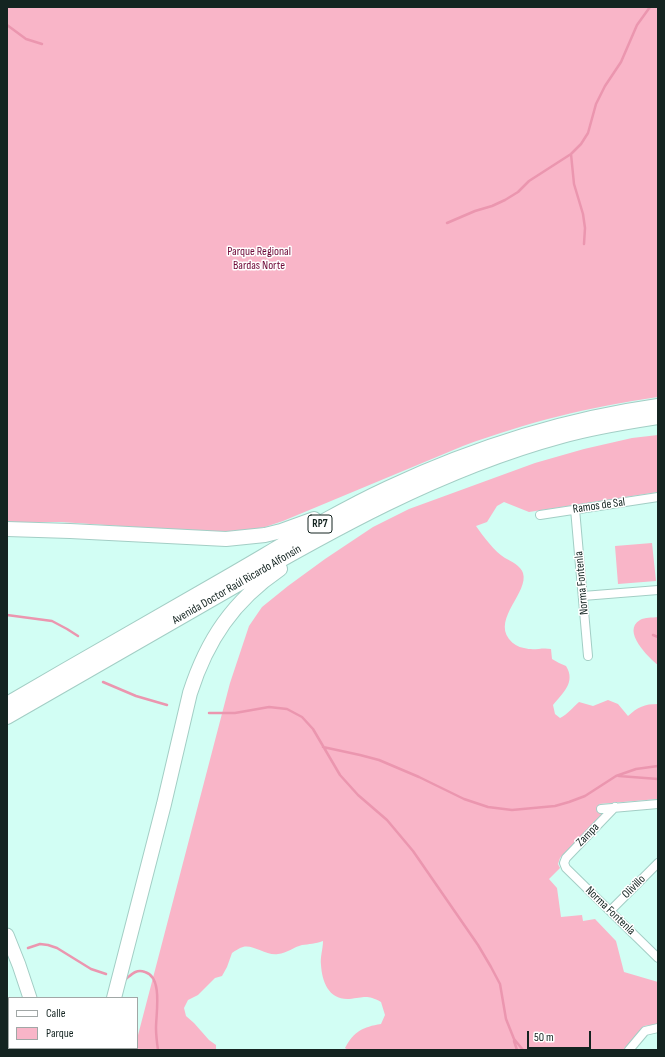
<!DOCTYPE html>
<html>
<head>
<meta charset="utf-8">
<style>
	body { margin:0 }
	#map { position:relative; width:665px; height:1057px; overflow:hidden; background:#d2fef4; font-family:"Sofia Sans Condensed",sans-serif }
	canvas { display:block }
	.frame { position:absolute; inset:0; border:8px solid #142421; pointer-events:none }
	.legend { position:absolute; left:8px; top:997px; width:130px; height:52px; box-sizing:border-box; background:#fff; border:1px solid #a1a7a6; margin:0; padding:5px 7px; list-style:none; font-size:12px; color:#142421 }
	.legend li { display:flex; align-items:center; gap:8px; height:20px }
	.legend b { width:20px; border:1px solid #a1a7a6 }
	.scale { position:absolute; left:527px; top:1031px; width:64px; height:18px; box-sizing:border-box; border:2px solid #142421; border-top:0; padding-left:5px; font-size:12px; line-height:14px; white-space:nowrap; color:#142421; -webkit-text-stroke:3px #fff; paint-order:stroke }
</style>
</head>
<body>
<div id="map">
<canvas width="665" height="1057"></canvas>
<div class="frame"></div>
<ul class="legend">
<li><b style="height:5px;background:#fff"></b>Calle</li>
<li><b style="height:11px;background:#f9b5c8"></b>Parque</li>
</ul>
<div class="scale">50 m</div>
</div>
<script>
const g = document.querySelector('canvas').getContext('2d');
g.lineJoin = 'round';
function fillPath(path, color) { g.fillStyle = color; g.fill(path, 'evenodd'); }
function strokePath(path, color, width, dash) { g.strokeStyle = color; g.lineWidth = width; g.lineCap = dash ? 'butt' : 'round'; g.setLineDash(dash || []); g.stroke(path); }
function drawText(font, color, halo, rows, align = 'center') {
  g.font = font + ' "Sofia Sans Condensed",sans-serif'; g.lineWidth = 3; g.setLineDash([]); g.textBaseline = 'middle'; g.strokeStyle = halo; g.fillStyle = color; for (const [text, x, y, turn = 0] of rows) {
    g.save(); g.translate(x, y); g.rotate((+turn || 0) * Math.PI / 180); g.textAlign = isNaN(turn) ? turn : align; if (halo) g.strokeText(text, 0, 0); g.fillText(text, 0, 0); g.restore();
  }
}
const green = new Path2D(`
	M7,7H658V397C589,407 528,422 463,446L283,521L265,527L247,530L210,532L61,522H7Z
	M658,435V492L529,512L504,502L497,506L487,522L476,526C483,536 495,552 505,558C511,561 521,566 523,573C529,592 493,618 509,639C513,644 518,647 524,648C535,651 541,647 551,649L552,659L559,663L566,666C576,682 563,693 553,705L555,714L560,718C568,714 572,708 579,702L593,706L608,700L618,704L628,716C638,707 644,704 658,704V799L599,804L600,813H603L560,858L558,864L560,868L549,879L557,888L561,917L582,915L583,921L595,919L616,941L624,972L658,982V1024L644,1026L623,1050H348L345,1048C354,1031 363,1027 381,1024L385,1015L381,1002C366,994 364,998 349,999C329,1000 322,982 321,965C320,957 323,949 323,941C315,944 309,944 302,945C294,947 287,953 278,954C266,956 253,944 243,947C239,948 235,951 232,953L227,967L222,976L215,978L198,995L188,1000L184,1008L186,1016L194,1023L209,1040L216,1045V1050H134L135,1048H137V1039L230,683L249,626L262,607L288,586L325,559L373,527L409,509L535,463L584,449L632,438Z
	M652,543L656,581L618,584L615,546Z
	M658,617V665C649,658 621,631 640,620C645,617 652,618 658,617Z`);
const stream = new Path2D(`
	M7,25L26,39L42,44
	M571,154L574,184L583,214L585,228L584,244
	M447,223L475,211L492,206L505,200L518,192L529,181L571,154L581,144L588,133L596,104L605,86L621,62L637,25L650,7
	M7,615L52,621L67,629L78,636
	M653,635L658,637
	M103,682L136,696L167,705
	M209,713H235L269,707L287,709L302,717L313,729L340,775L358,795L387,820L413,851L478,945L491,967L500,984L506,1019L514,1039L523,1050
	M323,747L360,755L379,760L419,777L464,799L488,807L512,810L555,806L569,802L585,796L616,776L636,769L658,766
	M619,776L658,779
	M28,948L40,944L48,945L57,948L91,969L106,974
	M126,979C132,974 136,969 145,972C163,977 156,1013 156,1028C156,1036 157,1043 158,1050
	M7,1010H9
	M514,1041L517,1050`);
const minor = new Path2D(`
	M575,509L588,656
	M540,515L658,497
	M583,596L658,590
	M615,807L566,858L564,863L566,868L658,958
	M601,809L658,804
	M610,911L658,863
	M629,1050L645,1031L658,1028`);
const trunk = new Path2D(`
	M7,935L19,965L30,998
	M41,1048L42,1050`);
const motorway = new Path2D(`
	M7,529L70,531L226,539L265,535L281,531L314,519
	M7,704C79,662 151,621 224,579C278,548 332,514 388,488C474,448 565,419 658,406
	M7,717C78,676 150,635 221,594C330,531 440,469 562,436C593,427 626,422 658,417
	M114,998L164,804L190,693C207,640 233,601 280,569
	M100,1050L101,1048`);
const shields = [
	[320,524,24]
];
const shieldNames = [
	["RP7",320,524]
];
const parkNames = [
	["Parque Regional",259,252],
	["Bardas Norte",259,266]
];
const streetNames = [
	["Ramos de Sal",599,506,-8],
	["Norma Fontenla",582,583,-95],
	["Avenida Doctor Raúl Ricardo Alfonsín",237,585,-30],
	["Zampa",588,835,-46],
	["Olivillo",634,887,-45],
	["Norma Fontenla",610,911,44]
];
fillPath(green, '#f9b5c8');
strokePath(stream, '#eb96af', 2.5);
strokePath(minor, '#a3cec5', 10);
strokePath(trunk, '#a3cec5', 15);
strokePath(motorway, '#a3cec5', 16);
strokePath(minor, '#fff', 8);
strokePath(trunk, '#fff', 13);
strokePath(motorway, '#fff', 14);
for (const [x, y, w] of shields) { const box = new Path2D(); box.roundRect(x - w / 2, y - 9, w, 18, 3); g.fillStyle = '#fff'; g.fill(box); strokePath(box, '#142421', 1); }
drawText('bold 11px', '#142421', null, shieldNames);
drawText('12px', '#6e0837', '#fff', parkNames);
drawText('12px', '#142421', '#fff', streetNames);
</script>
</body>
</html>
